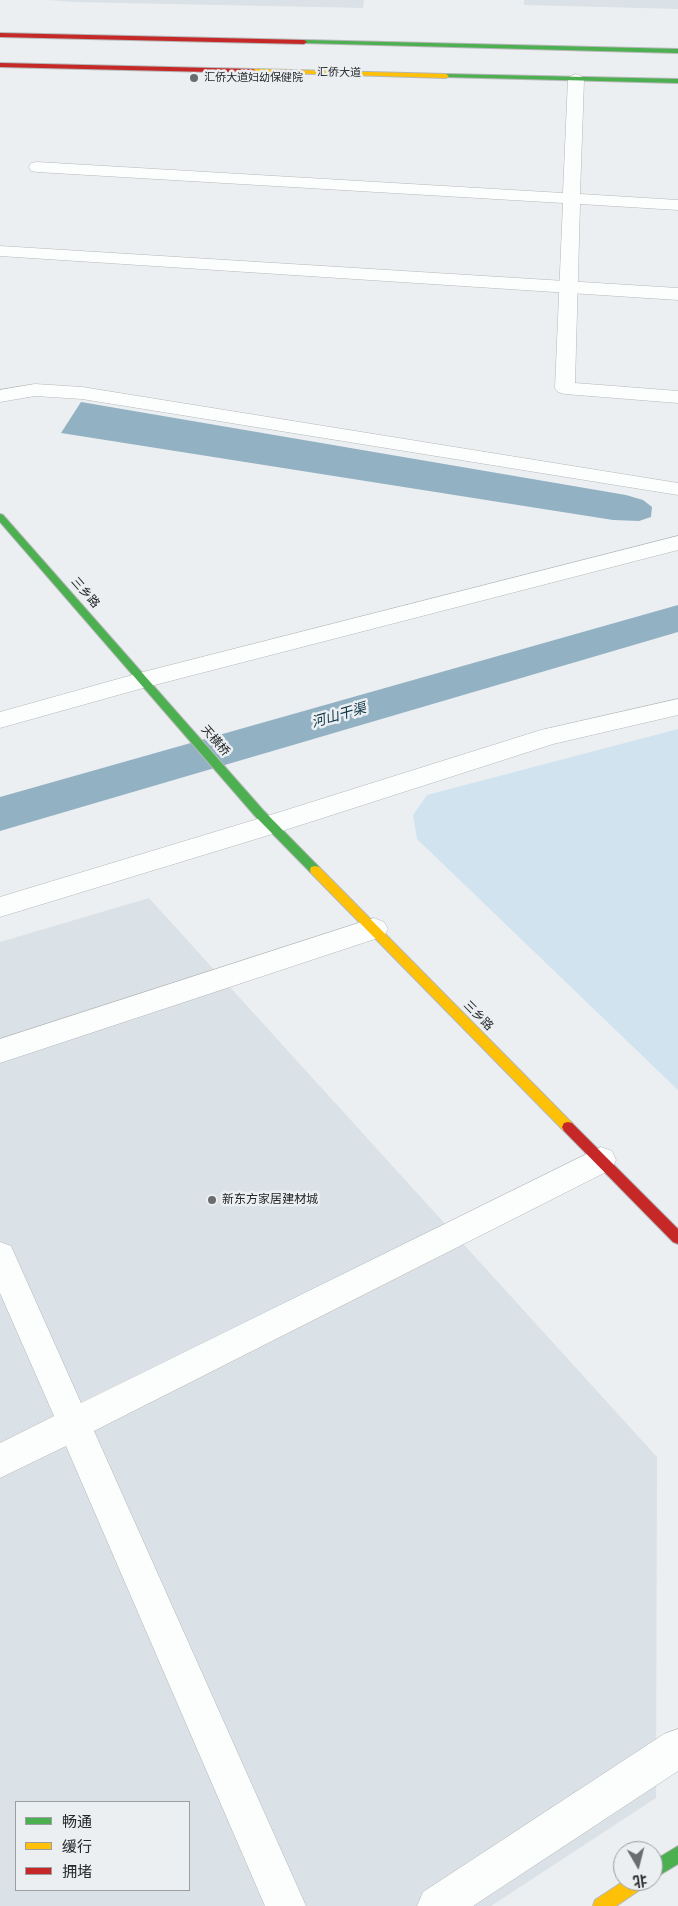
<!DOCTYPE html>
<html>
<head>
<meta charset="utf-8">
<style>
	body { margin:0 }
	#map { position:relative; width:678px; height:1906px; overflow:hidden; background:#eceff1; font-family:Signika,"Noto Sans SC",sans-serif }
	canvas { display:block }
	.legend { position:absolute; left:15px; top:1801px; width:175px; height:90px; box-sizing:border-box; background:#ebeff2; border:1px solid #9b9fa1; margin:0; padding:6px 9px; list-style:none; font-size:15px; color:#242627 }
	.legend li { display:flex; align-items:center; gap:10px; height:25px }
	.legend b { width:25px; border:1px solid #9b9fa1 }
	.north { position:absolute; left:613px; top:1841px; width:50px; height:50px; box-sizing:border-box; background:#ebeff2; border:1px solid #9b9fa1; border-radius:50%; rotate:172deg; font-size:14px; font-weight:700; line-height:20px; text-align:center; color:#242627 }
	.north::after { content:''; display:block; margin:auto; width:18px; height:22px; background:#6a6c6e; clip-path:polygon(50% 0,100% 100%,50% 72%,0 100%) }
</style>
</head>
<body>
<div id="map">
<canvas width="678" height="1906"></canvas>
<ul class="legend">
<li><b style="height:6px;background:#4caf50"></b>畅通</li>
<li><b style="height:6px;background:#ffc107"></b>缓行</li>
<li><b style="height:6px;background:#c62828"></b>拥堵</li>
</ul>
<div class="north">北</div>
</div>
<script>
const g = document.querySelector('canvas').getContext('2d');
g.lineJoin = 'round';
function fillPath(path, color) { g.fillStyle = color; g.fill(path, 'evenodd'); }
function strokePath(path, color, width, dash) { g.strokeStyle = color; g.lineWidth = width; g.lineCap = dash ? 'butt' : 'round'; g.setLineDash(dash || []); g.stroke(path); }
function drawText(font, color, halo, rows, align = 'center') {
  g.font = font + ' Signika,"Noto Sans SC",sans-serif'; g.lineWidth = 5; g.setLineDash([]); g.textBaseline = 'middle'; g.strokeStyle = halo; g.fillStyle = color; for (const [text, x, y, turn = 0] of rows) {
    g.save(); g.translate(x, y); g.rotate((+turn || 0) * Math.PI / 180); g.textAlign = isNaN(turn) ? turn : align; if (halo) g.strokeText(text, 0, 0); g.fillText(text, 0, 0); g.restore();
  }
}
const built = new Path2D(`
	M47,0H364L363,8L73,2Z
	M524,0H678V9L524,5Z
	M149,898L657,1457L656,1798L491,1906H0V942ZM16,1802H189V1890H16Z`);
const green = new Path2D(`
	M678,729V1090L417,839L413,815L427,795Z`);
const water = new Path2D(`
	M81,402L626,495L643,500L652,507L651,517L639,521L613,520L61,433Z`);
const canal = new Path2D(`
	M678,605V632L0,831V797Z`);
const lane = new Path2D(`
	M576,74L581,76L584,79L580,194L678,200V210L580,204L575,383L678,391V403L565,394L558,392L555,388L563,203L37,172L31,171L29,167L31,163L37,162L563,193L568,79L571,76Z
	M35,384L82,387L678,483V495L82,399L35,396L0,402V390Z
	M678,536V550L143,688L0,728V712L143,672Z
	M678,699V715L553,744L279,832L0,917V897L264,817L541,730Z
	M374,918L384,922L388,929L384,936L0,1063V1039Z
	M601,1147L612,1151L616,1160L612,1169L94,1431L306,1906H265L66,1446L0,1478V1443L54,1416L0,1293V1242L11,1246L81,1403Z
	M678,1729V1771L473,1906H417L423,1892L664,1734Z`);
const street = new Path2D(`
	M0,246L678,288V300L0,256Z`);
const fast = new Path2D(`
	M304,40L678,49V53L302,43V41Z
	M446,74L678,79V83L444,77L443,76Z
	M0,514L3,515L263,810L319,867L320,870L319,873H311L255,816L0,522Z
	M678,1846V1864L653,1879V1861Z`);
const slow = new Path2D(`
	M253,69L446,74L449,76L446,78L251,72L250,71Z
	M315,866L319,867L572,1123L574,1127L572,1131L568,1132L564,1131L311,873L310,870L311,867Z
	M624,1881H646L644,1887L616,1906H593L595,1900Z`);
const jam = new Path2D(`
	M0,33L304,40L307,42L304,44L0,37Z
	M0,63L253,69L256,71L253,73L0,67Z
	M568,1122L572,1123L678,1229V1244L673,1242L564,1131L562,1127L564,1123Z`);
const markers = [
	[194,78,5,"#6a6c6e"],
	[212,1200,5,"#6a6c6e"]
];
const farStreetnames = [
	["汇侨大道",339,73,1]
];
const farPoinames = [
	["汇侨大道妇幼保健院",204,78]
];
const streetNames = [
	["三乡路",85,593,49],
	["天横桥",215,741,49],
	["三乡路",478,1016,45]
];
const poiNames = [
	["新东方家居建材城",222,1200]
];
const waterNames = [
	["河山干渠",339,716,-16]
];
fillPath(built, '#dae2e7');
fillPath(green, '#d0e3ef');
fillPath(water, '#92b2c4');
fillPath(canal, '#92b2c4');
strokePath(lane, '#b5b7b8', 1);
strokePath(street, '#b5b7b8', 1);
strokePath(fast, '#b5b7b8', 2);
strokePath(slow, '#b5b7b8', 2);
strokePath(jam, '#b5b7b8', 2);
fillPath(lane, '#fcfdfd');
fillPath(street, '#fcfdfd');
fillPath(fast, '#4caf50');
fillPath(slow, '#ffc107');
fillPath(jam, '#c62828');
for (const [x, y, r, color] of markers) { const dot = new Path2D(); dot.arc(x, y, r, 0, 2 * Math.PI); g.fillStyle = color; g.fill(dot); strokePath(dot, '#ebeff2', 2); }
drawText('11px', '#242627', '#ebeff2', farStreetnames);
drawText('11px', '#242627', '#ebeff2', farPoinames, 'left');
drawText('12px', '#242627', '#ebeff2', streetNames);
drawText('12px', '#242627', '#ebeff2', poiNames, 'left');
drawText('italic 14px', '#0d3446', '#ebeff2', waterNames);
</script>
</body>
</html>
